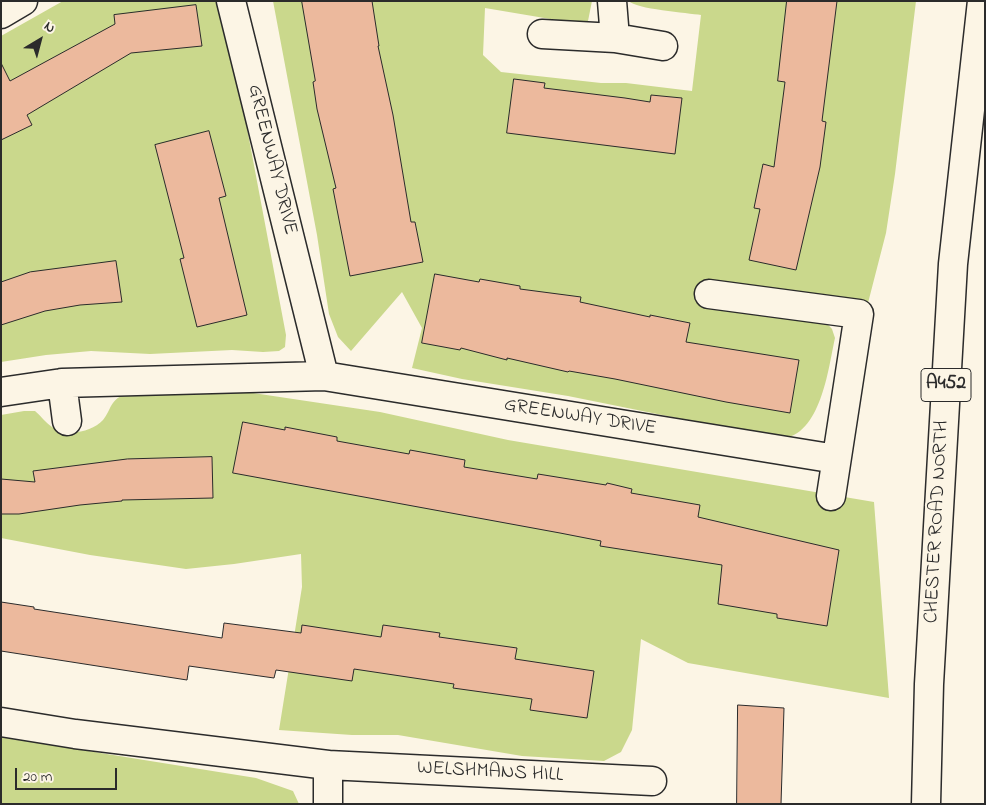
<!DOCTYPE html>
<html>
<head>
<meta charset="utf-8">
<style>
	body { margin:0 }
	#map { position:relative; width:986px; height:805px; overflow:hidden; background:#fcf5e5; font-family:"Indie Flower",sans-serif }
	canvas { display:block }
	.frame { position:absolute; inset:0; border:2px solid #2b2b2b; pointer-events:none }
	.north { position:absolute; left:15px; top:15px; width:50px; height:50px; -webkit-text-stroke:4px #fcf5e5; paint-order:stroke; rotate:37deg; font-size:14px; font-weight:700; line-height:20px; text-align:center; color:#2b2b2b }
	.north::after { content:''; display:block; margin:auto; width:18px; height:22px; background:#2b2b2b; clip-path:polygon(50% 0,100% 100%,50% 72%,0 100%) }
	.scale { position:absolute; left:15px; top:768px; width:102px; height:22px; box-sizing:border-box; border:2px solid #2b2b2b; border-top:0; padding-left:6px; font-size:15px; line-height:18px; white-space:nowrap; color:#2b2b2b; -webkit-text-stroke:4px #fcf5e5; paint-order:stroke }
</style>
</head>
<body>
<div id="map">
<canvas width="986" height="805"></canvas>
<div class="frame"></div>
<div class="north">N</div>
<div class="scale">20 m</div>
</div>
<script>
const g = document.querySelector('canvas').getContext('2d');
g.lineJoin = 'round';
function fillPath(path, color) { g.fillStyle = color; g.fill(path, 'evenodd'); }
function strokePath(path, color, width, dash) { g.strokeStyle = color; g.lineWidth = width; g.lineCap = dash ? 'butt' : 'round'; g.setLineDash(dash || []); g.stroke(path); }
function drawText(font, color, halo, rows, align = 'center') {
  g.font = font + ' "Indie Flower",sans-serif'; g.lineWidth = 4; g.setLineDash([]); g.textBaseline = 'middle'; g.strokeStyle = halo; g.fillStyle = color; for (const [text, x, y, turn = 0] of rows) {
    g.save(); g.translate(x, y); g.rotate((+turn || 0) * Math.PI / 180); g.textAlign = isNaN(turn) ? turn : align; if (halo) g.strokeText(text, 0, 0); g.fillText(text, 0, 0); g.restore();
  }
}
const green = new Path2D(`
	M63,1H223L286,335L285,347L279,351L263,352L232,350L150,354L91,351L46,355L1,362V36Z
	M273,1H592L588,21L580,24L485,8L483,55L501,72L601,83H626L692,91L701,15C688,13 635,9 629,1H916L895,174L886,233L868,303L701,285L822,318L832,329L835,338C828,370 821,435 781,439L568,396L462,379L412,368L422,328L402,292L351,351L338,337L329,314L317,235Z
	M233,390L380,412L508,440L874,502L889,698L688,663L641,639L632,730L621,752L604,761L522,756L398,735H352L279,730L302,587L301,554L234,564L186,569L90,555L1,538V415L24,411H35C41,416 46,423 52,427C67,436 91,433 103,420C112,409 109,401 125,394Z
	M1,737L256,778L293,791L299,804H1Z`);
const building = new Path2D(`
	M302,1H372L379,46H378L393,115L411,222H415L423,262L350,276L333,189L336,188L317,109L313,82L315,81Z
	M787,1H837L822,121L826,122L820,167L796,270L749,260L760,209L754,208L763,164L774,167L785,82L778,81Z
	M196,5L202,46L131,53L27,115L32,125L1,140V63L10,81L115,24L114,15Z
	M514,79L545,83L544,88L625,98L650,102L651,95L682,98L675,154L507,133Z
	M209,131L226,196L219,198L247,315L197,327L180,259L184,258L155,145Z
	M116,261L122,302L80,305L45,311L1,325V282L30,272Z
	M435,274L479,282L480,279L520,286V289L581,297L580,302L650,317V315L690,323L686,342L799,360L790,413L726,402L615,379L569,371L568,372L507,358V360L461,348L460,350L422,343Z
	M243,422L285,430V427L337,437V441L409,454L410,450L465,460L464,467L537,479L538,474L606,485L607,483L632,489L631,493L700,505L698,517L839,550L827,626L777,618V614L718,604L722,565L600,546L601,541L560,533L233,473Z
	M212,457L213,498L122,500V501L80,505L19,514H1V479L35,482L33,471L127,459Z
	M1,602L34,607V609L222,638L224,623L301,633L302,625L381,637L383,625L440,633L439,637L517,648L515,659L594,671L587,718L530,710L532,699L453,688L454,684L354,669L352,681L276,670L274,678L189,666L187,680L1,651Z
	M738,705L784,708L781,804H737Z`);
const minor = new Path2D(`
	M612,1L615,38L663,46
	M1,14L23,1
	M542,34L615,38
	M709,294L859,314L831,496
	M324,376L836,459
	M62,383L324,376L231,1
	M1,392L62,383L67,421
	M1,722L75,734L328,765V804
	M328,765L652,781`);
const highway = new Path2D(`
	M926,804L929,684L953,264L982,1`);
const shields = [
	[946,385,50]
];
const shieldNames = [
	["A452",946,385]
];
const streetNames = [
	["GREENWAY DRIVE",271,160,76],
	["GREENWAY DRIVE",580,418,9],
	["CHESTER ROAD NORTH",938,522,-87],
	["WELSHMANS HILL",490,773,3]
];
fillPath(green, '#cad88c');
fillPath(building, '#ecb99d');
strokePath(building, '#2b2b2b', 1);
strokePath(minor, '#2b2b2b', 31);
strokePath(highway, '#2b2b2b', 31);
strokePath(minor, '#fcf5e5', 28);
strokePath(highway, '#fcf5e5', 28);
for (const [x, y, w] of shields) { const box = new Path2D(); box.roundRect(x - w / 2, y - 16.5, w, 33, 4); g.fillStyle = '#fcf5e5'; g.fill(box); strokePath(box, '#2b2b2b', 1); }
drawText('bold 19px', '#2b2b2b', null, shieldNames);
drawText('20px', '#2b2b2b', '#fcf5e5', streetNames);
</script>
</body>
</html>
